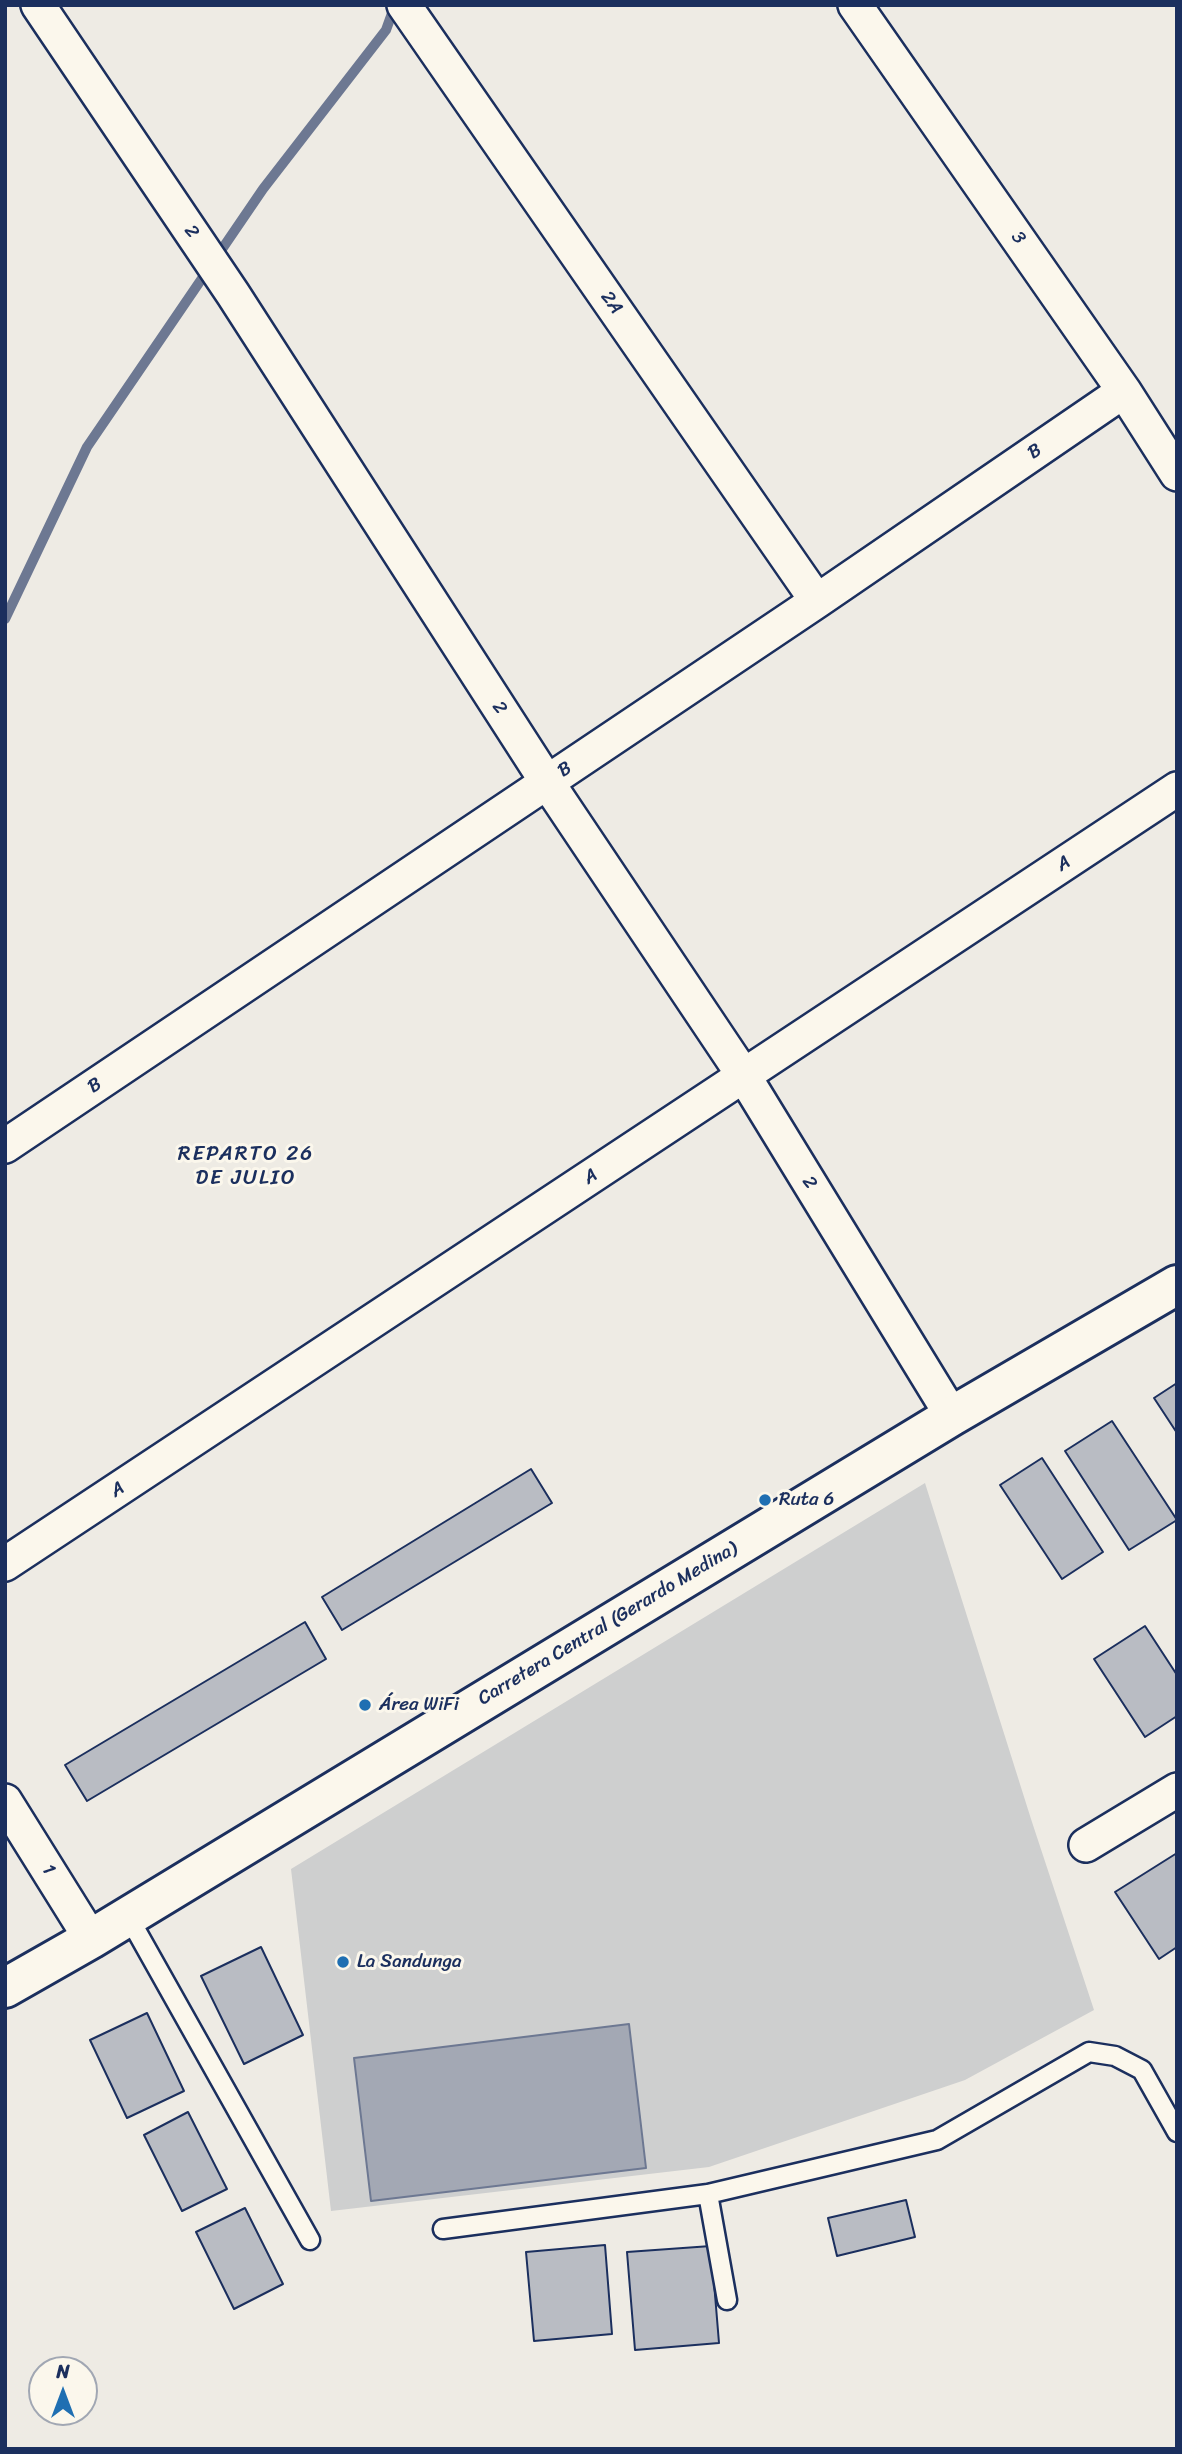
<!DOCTYPE html>
<html>
<head>
<meta charset="utf-8">
<style>
	body { margin:0 }
	#map { position:relative; width:1182px; height:2454px; overflow:hidden; background:#eeebe4; font-family:Sriracha,sans-serif }
	canvas { display:block }
	.frame { position:absolute; inset:0; border:7px solid #1b2f5e; pointer-events:none }
	.north { position:absolute; left:28px; top:2356px; width:70px; height:70px; box-sizing:border-box; background:#fbf7ec; border:2px solid #a1a7b3; border-radius:50%; rotate:0deg; font-size:19px; font-weight:700; line-height:28px; text-align:center; color:#1b2f5e }
	.north::after { content:''; display:block; margin:auto; width:24px; height:32px; background:#1f6fb2; clip-path:polygon(50% 0,100% 100%,50% 72%,0 100%) }
</style>
</head>
<body>
<div id="map">
<canvas width="1182" height="2454"></canvas>
<div class="frame"></div>
<div class="north">N</div>
</div>
<script>
const g = document.querySelector('canvas').getContext('2d');
g.lineJoin = 'round';
function fillPath(path, color) { g.fillStyle = color; g.fill(path, 'evenodd'); }
function strokePath(path, color, width, dash) { g.strokeStyle = color; g.lineWidth = width; g.lineCap = dash ? 'butt' : 'round'; g.setLineDash(dash || []); g.stroke(path); }
function drawText(font, color, halo, rows, align = 'center') {
  g.font = font + ' Sriracha,sans-serif'; g.lineWidth = 6; g.setLineDash([]); g.textBaseline = 'middle'; g.strokeStyle = halo; g.fillStyle = color; for (const [text, x, y, turn = 0] of rows) {
    g.save(); g.translate(x, y); g.rotate((+turn || 0) * Math.PI / 180); g.textAlign = isNaN(turn) ? turn : align; if (halo) g.strokeText(text, 0, 0); g.fillText(text, 0, 0); g.restore();
  }
}
const green = new Path2D(`
	M925,1483L1031,1819L1094,2010L965,2080L709,2167L331,2211L291,1869Z`);
const water = new Path2D(`
	M629,2024L646,2168L371,2201L354,2058Z`);
const stream = new Path2D(`
	M5,619L87,447L263,189L386,30L395,5`);
const building = new Path2D(`
	M1177,1383V1433L1154,1398Z
	M1112,1421L1177,1520L1129,1550L1065,1451Z
	M1042,1458L1103,1552L1062,1579L1000,1485Z
	M531,1469L552,1503L342,1630L322,1597Z
	M305,1622L326,1659L87,1801L65,1765Z
	M1145,1626L1177,1675V1716L1145,1737L1094,1659Z
	M1177,1853V1947L1159,1959L1115,1892Z
	M261,1947L303,2035L244,2064L201,1976Z
	M147,2013L184,2091L127,2118L90,2040Z
	M188,2112L227,2189L182,2211L144,2135Z
	M906,2200L915,2237L837,2256L828,2218Z
	M245,2208L283,2284L234,2309L196,2232Z
	M605,2245L612,2334L534,2341L526,2252Z
	M711,2246L719,2343L635,2350L627,2252Z`);
const lane = new Path2D(`
	M128,1916L310,2240
	M708,2194L727,2300
	M443,2229L708,2194L937,2140L1089,2052L1115,2056L1142,2070L1177,2132`);
const street = new Path2D(`
	M38,5L233,294L547,782L744,1076L952,1416
	M404,5L817,601
	M855,5L1124,391L1177,474
	M5,1146L817,601L1124,391
	M5,1564L1177,789
	M5,1801L91,1939
	M1086,1845L1177,1790`);
const primary = new Path2D(`
	M5,1988L91,1939L952,1416L1177,1285`);
const markers = [
	[765,1500,7,"#1f6fb2"],
	[365,1705,7,"#1f6fb2"],
	[343,1962,7,"#1f6fb2"]
];
const streetNames = [
	["2",191,232,56],
	["3",1018,238,55],
	["2A",611,303,55],
	["B",1035,452,-34],
	["2",499,708,57],
	["B",565,770,-34],
	["A",1064,864,-33],
	["B",95,1086,-34],
	["A",591,1177,-33],
	["2",809,1183,58],
	["A",118,1490,-33],
	["Carretera Central (Gerardo Medina)",608,1624,-31],
	["1",48,1870,58]
];
const poiNames = [
	["Ruta 6",779,1500],
	["Área WiFi",379,1705],
	["La Sandunga",357,1962]
];
const neighbourhoodNames = [
	["REPARTO 26",246,1155],
	["DE JULIO",246,1179]
];
fillPath(green, '#cecfcf');
fillPath(water, '#a3a8b4');
strokePath(water, '#6d7892', 2);
strokePath(stream, '#6d7892', 10);
fillPath(building, '#b9bcc3');
strokePath(building, '#1b2f5e', 2);
strokePath(lane, '#1b2f5e', 23);
strokePath(street, '#1b2f5e', 38);
strokePath(primary, '#1b2f5e', 44);
strokePath(lane, '#fbf7ec', 18);
strokePath(street, '#fbf7ec', 33);
strokePath(primary, '#fbf7ec', 38);
for (const [x, y, r, color] of markers) { const dot = new Path2D(); dot.arc(x, y, r, 0, 2 * Math.PI); g.fillStyle = color; g.fill(dot); strokePath(dot, '#fbf7ec', 2.5); }
drawText('19px', '#1b2f5e', '#fbf7ec', streetNames);
drawText('19px', '#1b2f5e', '#fbf7ec', poiNames, 'left');
g.letterSpacing = '2px';
drawText('21px', '#1b2f5e', '#fbf7ec', neighbourhoodNames);
g.letterSpacing = '0px';
</script>
</body>
</html>
